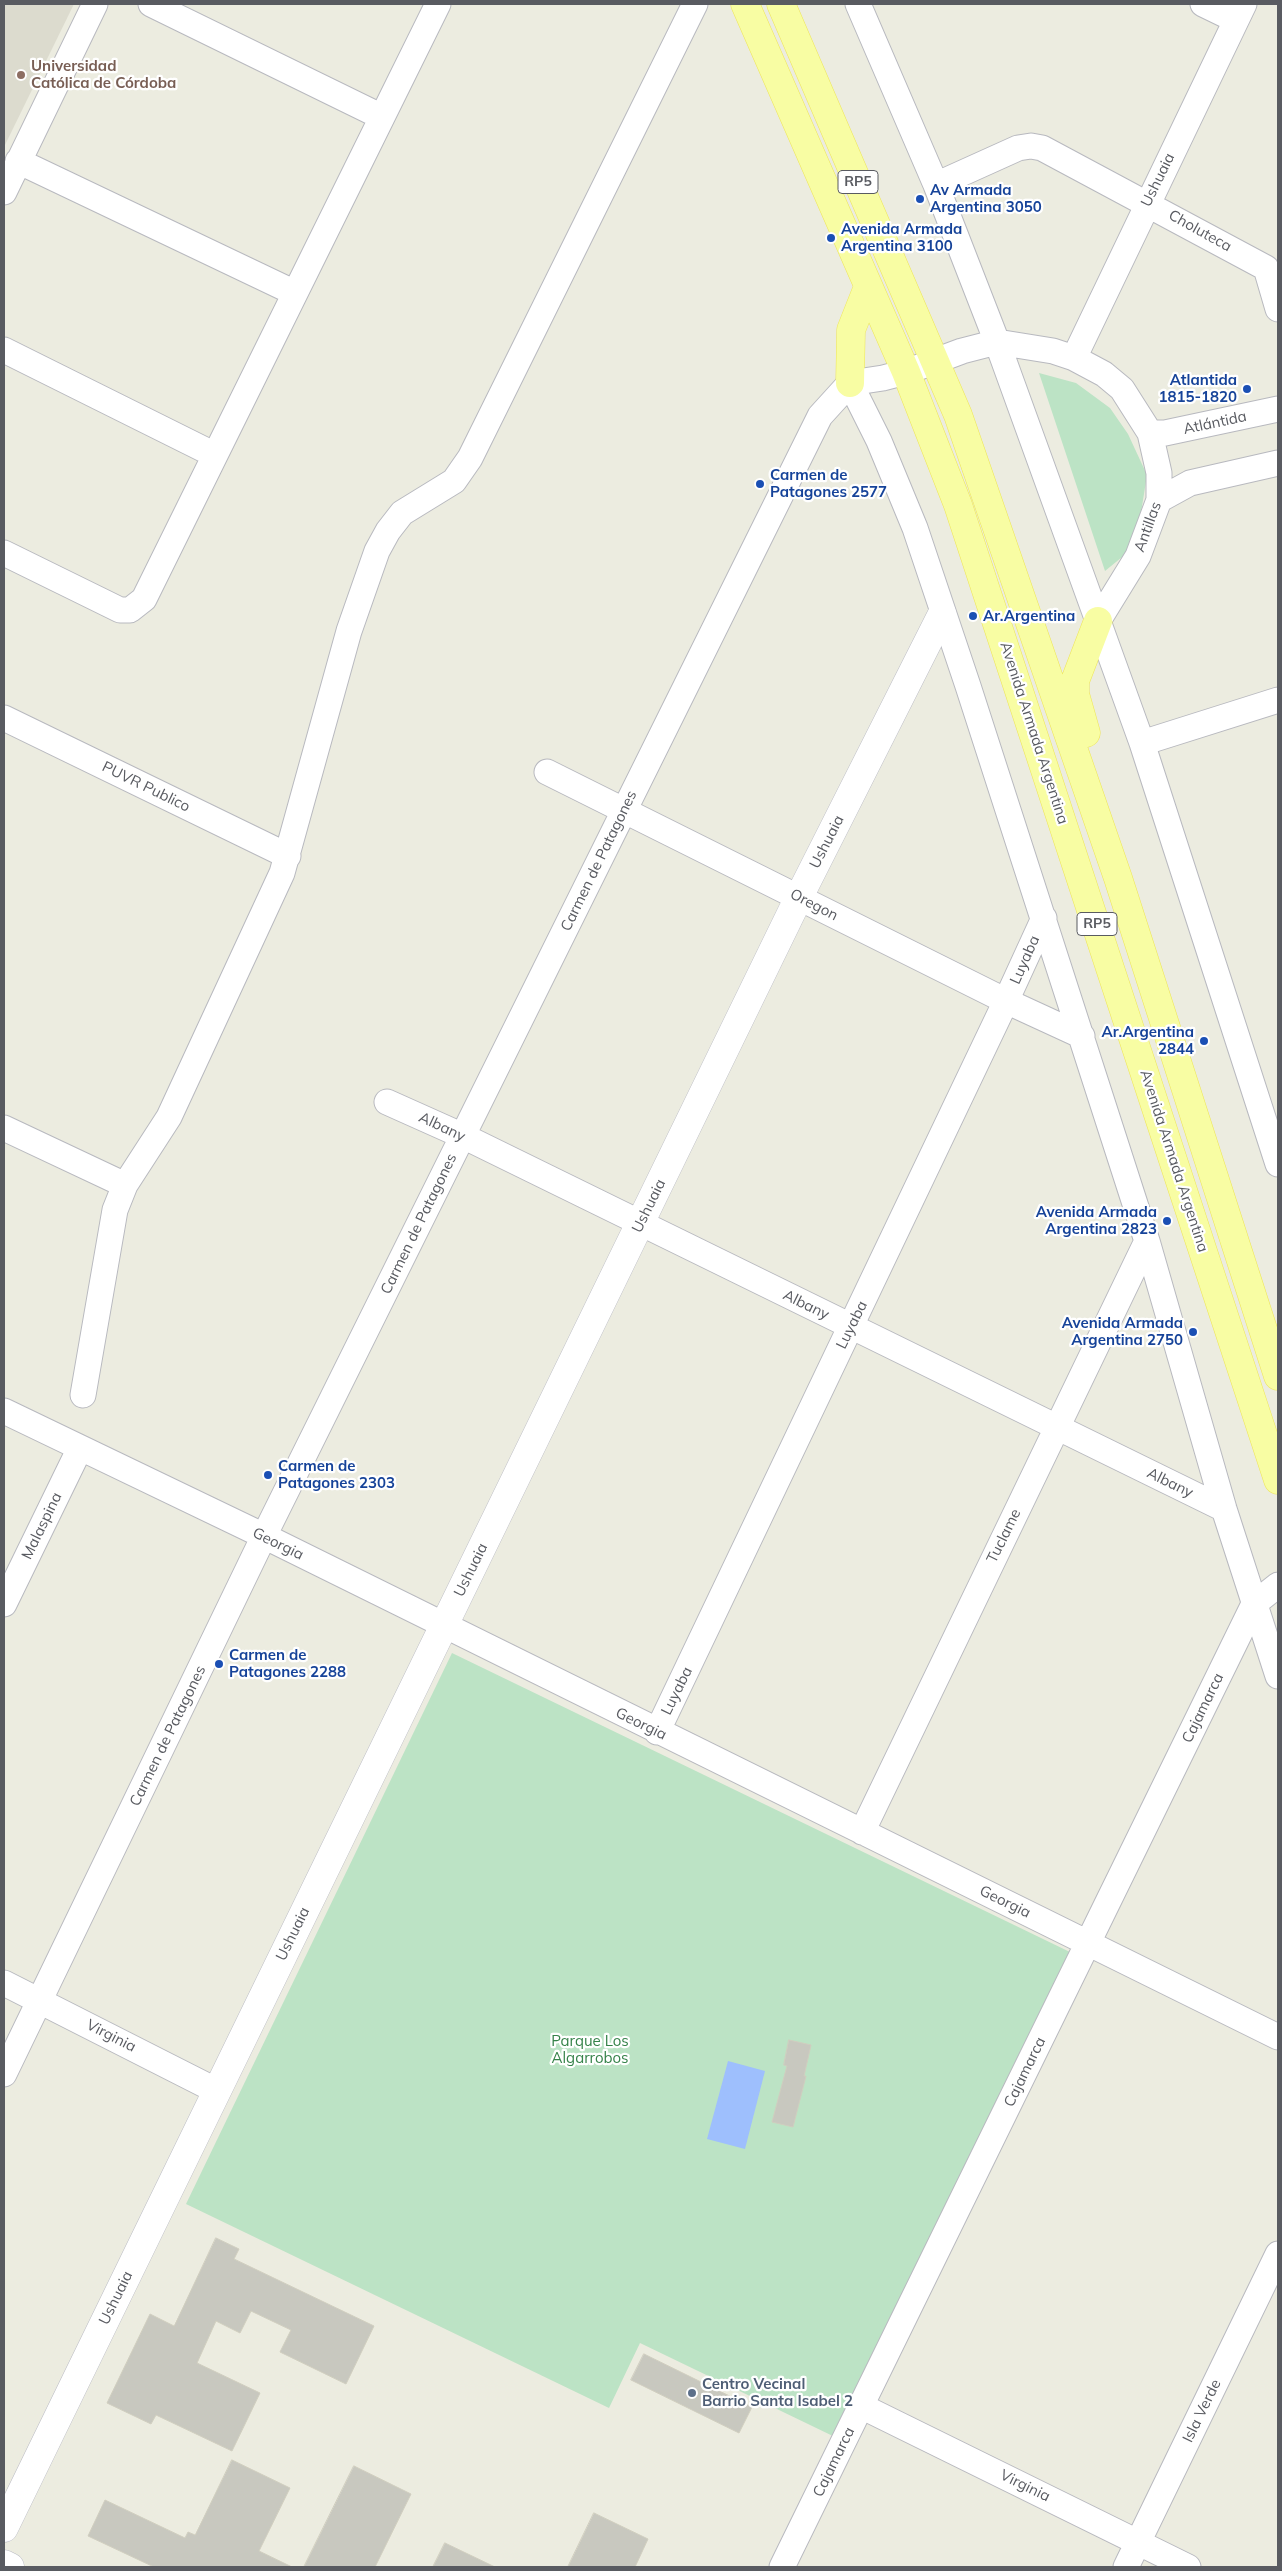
<!DOCTYPE html>
<html>
<head>
<meta charset="utf-8">
<style>
	body { margin:0 }
	#map { position:relative; width:1282px; height:2571px; overflow:hidden; background:#ecece0; font-family:Mulish,sans-serif }
	canvas { display:block }
	.frame { position:absolute; inset:0; border:5px solid #595b61; pointer-events:none }
</style>
</head>
<body>
<div id="map">
<canvas width="1282" height="2571"></canvas>
<div class="frame"></div>
</div>
<script>
const g = document.querySelector('canvas').getContext('2d');
g.lineJoin = 'round';
function fillPath(path, color) { g.fillStyle = color; g.fill(path, 'evenodd'); }
function strokePath(path, color, width, dash) { g.strokeStyle = color; g.lineWidth = width; g.lineCap = dash ? 'butt' : 'round'; g.setLineDash(dash || []); g.stroke(path); }
function drawText(font, color, halo, rows, align = 'center') {
  g.font = font + ' Mulish,sans-serif'; g.lineWidth = 4.5; g.setLineDash([]); g.textBaseline = 'middle'; g.strokeStyle = halo; g.fillStyle = color; for (const [text, x, y, turn = 0] of rows) {
    g.save(); g.translate(x, y); g.rotate((+turn || 0) * Math.PI / 180); g.textAlign = isNaN(turn) ? turn : align; if (halo) g.strokeText(text, 0, 0); g.fillText(text, 0, 0); g.restore();
  }
}
const education = new Path2D(`
	M4,4H74L4,147Z`);
const green = new Path2D(`
	M1039,373L1076,383L1110,408L1128,434L1147,475L1140,519L1127,553L1105,571Z
	M452,1653L1072,1953L837,2438L640,2343L609,2408L186,2204Z`);
const water = new Path2D(`
	M728,2061L765,2071L745,2149L707,2139Z`);
const building = new Path2D(`
	M789,2040L811,2045L804,2076H806L793,2127L772,2122L787,2066L784,2065Z
	M216,2238L239,2249L234,2259L374,2326L346,2384L280,2352L291,2330L251,2311L240,2333L216,2321L197,2363L260,2393L232,2451L156,2415L151,2424L107,2403L150,2314L174,2326Z
	M644,2354L752,2407L739,2433L631,2380Z
	M232,2460L290,2488L259,2551L292,2567H154L88,2536L105,2500L185,2538L188,2532L195,2535Z
	M354,2466L411,2494L375,2567H304Z
	M594,2513L648,2539L635,2567H568Z
	M445,2543L495,2567H433Z`);
const minor = new Path2D(`
	M151,4L382,117
	M858,4L936,185L997,342L1098,621L1142,743L1278,1164
	M1203,4L1236,20
	M18,161L295,293
	M936,185L1018,148L1031,146L1042,148L1266,268L1278,309
	M4,192L95,4
	M4,350L215,455
	M1074,358L1244,4
	M850,383L879,441L915,528L968,686L1147,1241L1224,1509L1278,1676
	M850,383L883,378L906,372L962,351L997,342L1053,351L1074,358L1104,374L1122,389L1150,433L1159,473V500L1138,556L1098,621
	M1150,433H1165L1278,409
	M1159,500L1190,483L1278,463
	M4,553L120,610H130L144,599L438,4
	M4,718L288,856
	M1142,743L1278,700
	M547,772L1006,1001L1082,1036
	M387,1102L463,1136L1224,1509
	M4,1128L125,1185
	M83,1395L115,1210L125,1185L169,1117L282,873L349,631L377,551L388,531L402,513L454,481L470,458L695,4
	M4,1411L264,1536L1278,2037
	M4,1604L80,1448
	M657,1732L1006,1001L1044,918
	M862,1832L1147,1241
	M4,1983L217,2091
	M4,2074L264,1536L820,416L850,383
	M861,2406L1188,2567
	M782,2567L1254,1604L1278,1585
	M1126,2567L1278,2254`);
const secondary = new Path2D(`
	M4,2528L799,897L942,614
	M4,2564L10,2567`);
const primary = new Path2D(`
	M745,4L906,372L958,505L1278,1480
	M781,4L958,415L1118,878L1278,1376
	M850,383L851,330L868,287
	M1086,733L1075,694V681L1098,621`);
const markers = [
	[21,75,5,"#8d6e63"],
	[920,199,5,"#1a4fb4"],
	[831,238,5,"#1a4fb4"],
	[1247,389,5,"#1a4fb4"],
	[760,484,5,"#1a4fb4"],
	[973,616,5,"#1a4fb4"],
	[1204,1041,5,"#1a4fb4"],
	[1167,1221,5,"#1a4fb4"],
	[1193,1332,5,"#1a4fb4"],
	[268,1475,5,"#1a4fb4"],
	[219,1664,5,"#1a4fb4"],
	[692,2393,5,"#5c6f8a"]
];
const shields = [
	[858,182,40],
	[1097,924,40]
];
const shieldNames = [
	["RP5",858,182],
	["RP5",1097,924]
];
const educationNames = [
	["Universidad",31,66],
	["Católica de Córdoba",31,83]
];
const streetNames = [
	["Ushuaia",1158,180,-64],
	["Choluteca",1200,231,29],
	["Atlántida",1215,423,-12],
	["Antillas",1148,527,-70],
	["Avenida Armada Argentina",1034,733,72],
	["PUVR Publico",146,787,26],
	["Ushuaia",827,842,-63],
	["Carmen de Patagones",599,861,-64],
	["Oregon",814,905,27],
	["Luyaba",1025,960,-66],
	["Albany",442,1127,25],
	["Avenida Armada Argentina",1174,1161,72],
	["Ushuaia",649,1206,-64],
	["Carmen de Patagones",419,1224,-64],
	["Albany",806,1305,26],
	["Luyaba",852,1325,-64],
	["Albany",1170,1483,26],
	["Malaspina",42,1526,-64],
	["Tuclame",1004,1536,-64],
	["Georgia",278,1544,26],
	["Ushuaia",471,1570,-64],
	["Luyaba",677,1691,-64],
	["Cajamarca",1203,1708,-64],
	["Georgia",641,1724,26],
	["Carmen de Patagones",168,1736,-64],
	["Georgia",1005,1902,26],
	["Ushuaia",293,1934,-64],
	["Virginia",111,2036,27],
	["Cajamarca",1025,2072,-64],
	["Ushuaia",116,2298,-64],
	["Isla Verde",1202,2411,-64],
	["Cajamarca",834,2462,-64],
	["Virginia",1025,2486,26]
];
const transitNames = [
	["Av Armada",930,190],
	["Argentina 3050",930,207],
	["Avenida Armada",841,229],
	["Argentina 3100",841,246],
	["Atlantida",1237,380,"right"],
	["1815-1820",1237,397,"right"],
	["Carmen de",770,475],
	["Patagones 2577",770,492],
	["Ar.Argentina",983,616],
	["Ar.Argentina",1194,1032,"right"],
	["2844",1194,1049,"right"],
	["Avenida Armada",1157,1212,"right"],
	["Argentina 2823",1157,1229,"right"],
	["Avenida Armada",1183,1323,"right"],
	["Argentina 2750",1183,1340,"right"],
	["Carmen de",278,1466],
	["Patagones 2303",278,1483],
	["Carmen de",229,1655],
	["Patagones 2288",229,1672]
];
const parkNames = [
	["Parque Los",590,2041],
	["Algarrobos",590,2058]
];
const serviceNames = [
	["Centro Vecinal",702,2384],
	["Barrio Santa Isabel 2",702,2401]
];
fillPath(education, '#dcdbce');
fillPath(green, '#bce3c5');
fillPath(water, '#9ebffd');
fillPath(building, '#c8c8bf');
strokePath(building, '#d0cebf', 1);
strokePath(minor, '#b8b9bf', 27);
strokePath(secondary, '#bbbcc4', 29);
strokePath(primary, '#eee557', 29);
strokePath(minor, '#fff', 25);
strokePath(secondary, '#fff', 28);
strokePath(primary, '#f8fda3', 28);
for (const [x, y, r, color] of markers) { const dot = new Path2D(); dot.arc(x, y, r, 0, 2 * Math.PI); g.fillStyle = color; g.fill(dot); strokePath(dot, '#fff', 2); }
for (const [x, y, w] of shields) { const box = new Path2D(); box.roundRect(x - w / 2, y - 11.5, w, 23, 4); g.fillStyle = '#fff'; g.fill(box); strokePath(box, '#595b61', 1); }
drawText('bold 14px', '#595b61', null, shieldNames);
drawText('bold 15px', '#785e54', '#fff', educationNames, 'left');
drawText('15px', '#595b61', '#fff', streetNames);
drawText('bold 15px', '#164399', '#fff', transitNames, 'left');
drawText('15px', '#36834a', '#fff', parkNames);
drawText('bold 15px', '#4e5e75', '#fff', serviceNames, 'left');
</script>
</body>
</html>
